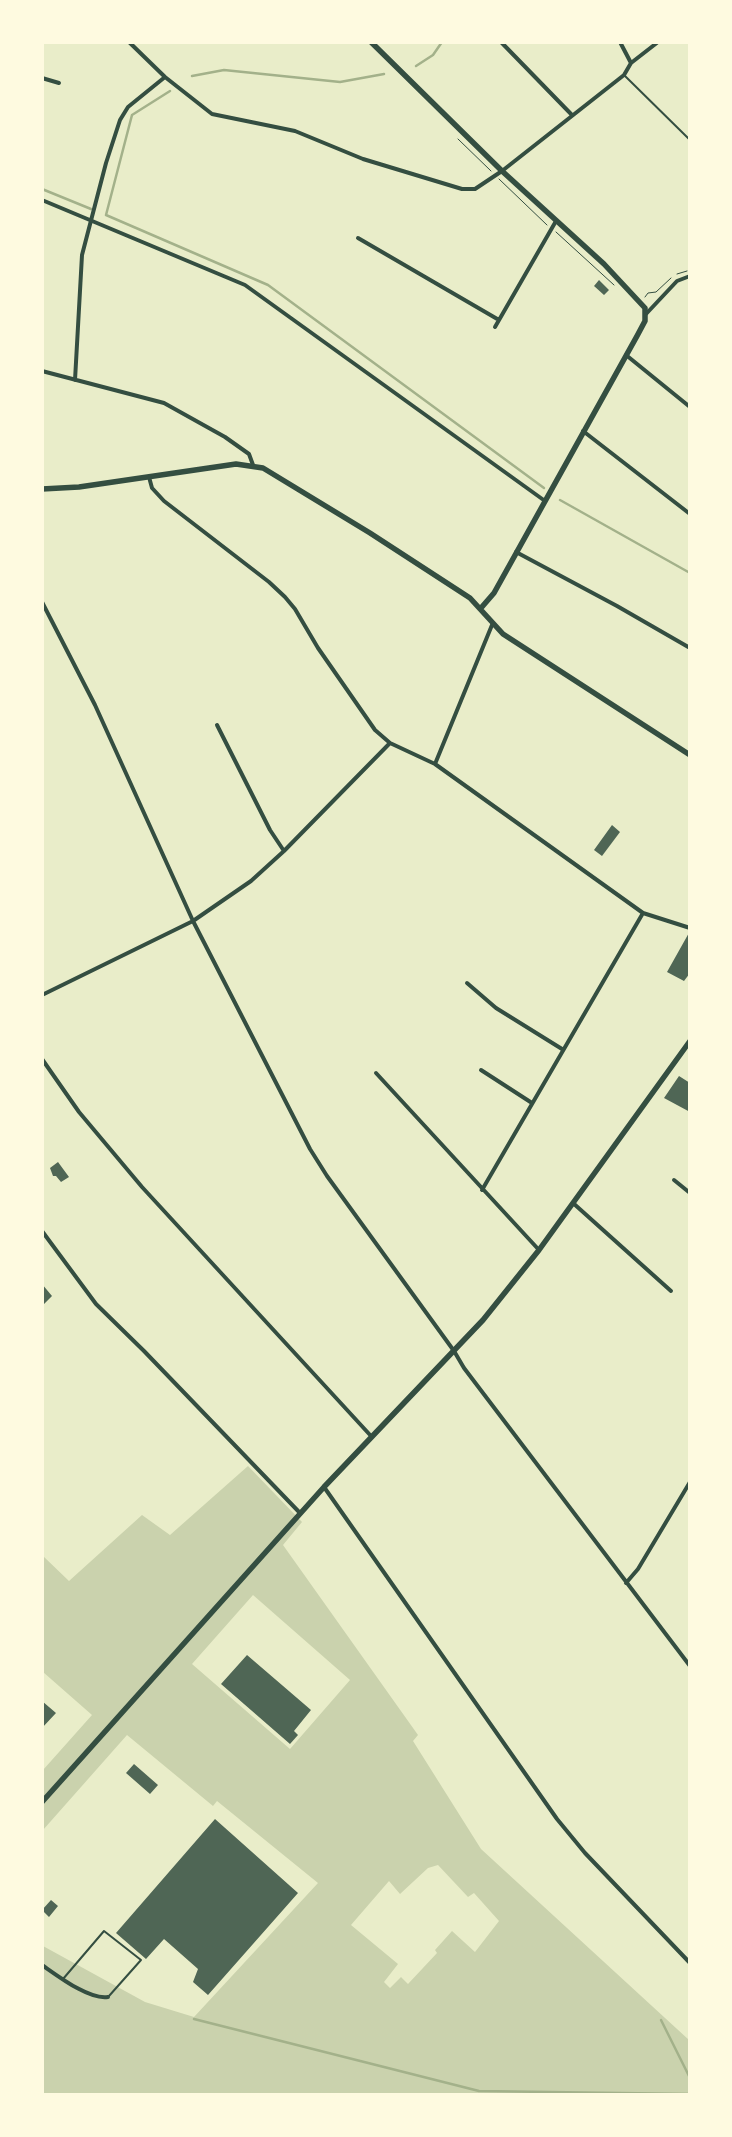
<!DOCTYPE html>
<html>
<head>
<meta charset="utf-8">
<style>
	body { margin:0 }
	#map { position:relative; width:732px; height:2137px; overflow:hidden; background:#e9edc9; font-family:"Alegreya Sans",sans-serif }
	canvas { display:block }
	.frame { position:absolute; inset:0; border:44px solid #fefae0; pointer-events:none }
</style>
</head>
<body>
<div id="map">
<canvas width="732" height="2137"></canvas>
<div class="frame"></div>
</div>
<script>
const g = document.querySelector('canvas').getContext('2d');
g.lineJoin = 'round';
function fillPath(path, color) { g.fillStyle = color; g.fill(path, 'evenodd'); }
function strokePath(path, color, width, dash) { g.strokeStyle = color; g.lineWidth = width; g.lineCap = dash ? 'butt' : 'round'; g.setLineDash(dash || []); g.stroke(path); }
const green = new Path2D(`
	M248,1466L302,1522L283,1545L418,1735L413,1741L481,1849L689,2040V2094H43V1946L145,2002L194,2017L318,1883L217,1801L213,1806L127,1735L43,1830V1770L92,1715L43,1672V1556L69,1581L142,1515L170,1535ZM253,1595L350,1680L290,1749L192,1664ZM438,1865L468,1897L474,1893L499,1921L475,1952L452,1931L435,1950L437,1953L408,1984L401,1977L390,1988L384,1982L398,1964L351,1925L389,1881L400,1894L428,1868Z`);
const stream = new Path2D(`
	M416,66L433,55L442,42
	M192,76L224,70L340,82L384,74
	M170,91L132,115L106,215L268,285L544,488
	M42,189L91,209
	M560,500L690,573
	M194,2019L479,2091L690,2094
	M661,2020L690,2078`);
const building = new Path2D(`
	M599,280L609,290L604,295L594,286Z
	M612,825L620,832L602,856L594,850Z
	M690,931V973L684,981L667,972Z
	M679,1076L690,1083V1112L664,1098Z
	M58,1162L69,1177L61,1182L56,1176H53L50,1168Z
	M42,1284L52,1296L42,1306Z
	M247,1655L311,1710L294,1731L298,1735L290,1744L221,1684Z
	M42,1701L56,1713L42,1728Z
	M134,1764L158,1785L150,1794L126,1773Z
	M215,1819L298,1893L208,1995L193,1982L198,1969L164,1939L146,1959L116,1933Z
	M51,1900L58,1906L49,1917L42,1910Z`);
const path = new Path2D(`
	M458,139L491,171
	M499,179L547,225
	M556,232L614,285
	M677,274L687,271
	M645,297L648,293L656,292L671,278`);
const service = new Path2D(`
	M624,75L690,140
	M63,1979L104,1931L141,1960L109,1996`);
const minor = new Path2D(`
	M129,42L165,77L212,114L295,131L363,159L462,189H475L502,171L624,75L631,63L658,42
	M501,42L571,114
	M620,42L631,63
	M42,78L59,83
	M42,200L245,285L545,501
	M358,238L499,320
	M646,314L677,281L690,276
	M495,327L556,221
	M626,355L690,407
	M42,371L164,403L225,437L249,454L253,465
	M75,380L82,255L106,163L120,120L128,107L165,77
	M583,431L690,514
	M149,477L152,488L164,501L269,582L285,597L295,609L318,648L375,730L390,743L435,764L643,913L690,928
	M516,552L617,606L690,648
	M42,602L95,705L193,921L310,1149L327,1176L454,1351L464,1368L690,1666
	M217,725L270,830L284,851
	M435,764L492,625
	M467,983L496,1008L562,1049
	M42,995L193,921L251,881L284,851L390,743
	M42,1059L79,1112L142,1187L371,1436
	M481,1070L532,1103
	M376,1073L539,1250
	M674,1180L690,1193
	M482,1190L643,913
	M573,1203L671,1291
	M42,1231L96,1304L144,1351L300,1513
	M324,1487L557,1819L585,1853L690,1963
	M626,1583L638,1569L690,1482
	M42,1965C58,1976 89,2000 108,1997`);
const secondary = new Path2D(`
	M371,42L502,171L604,264L645,308V321L637,336L494,593L481,608
	M42,489L79,487L236,464L263,468L370,533L470,598L503,634L690,755
	M42,1802L324,1487L483,1320L539,1250L690,1041`);
fillPath(green, '#cad2ad');
strokePath(stream, '#a3b18a', 2.5);
fillPath(building, '#4f6655');
strokePath(path, '#344e41', 1);
strokePath(service, '#344e41', 2);
strokePath(minor, '#344e41', 4);
strokePath(secondary, '#344e41', 5.5);
</script>
</body>
</html>
